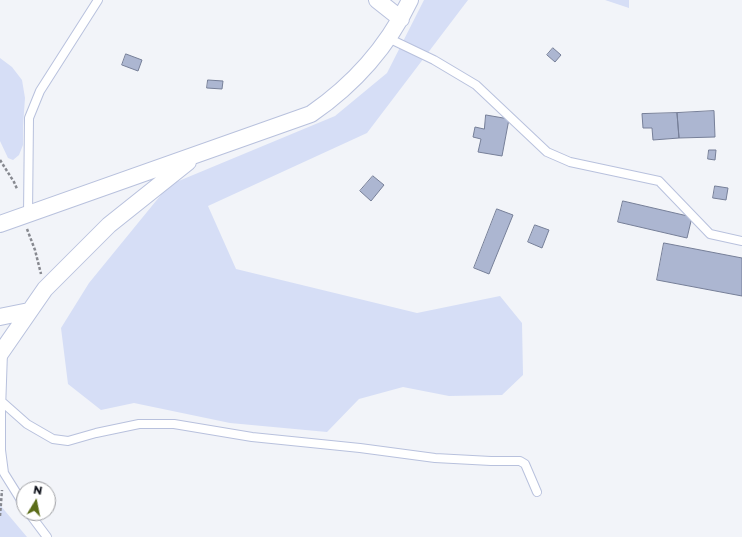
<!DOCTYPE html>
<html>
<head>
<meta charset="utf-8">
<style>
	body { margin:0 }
	#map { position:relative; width:742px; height:537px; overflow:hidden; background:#f2f4f9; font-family:Montserrat,sans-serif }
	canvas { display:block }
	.north { position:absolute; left:16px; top:481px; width:40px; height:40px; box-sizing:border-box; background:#fff; border:1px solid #9d9ea2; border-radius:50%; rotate:10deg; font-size:11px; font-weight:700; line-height:16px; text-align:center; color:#0a0d16 }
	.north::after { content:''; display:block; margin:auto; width:14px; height:18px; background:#5b6c18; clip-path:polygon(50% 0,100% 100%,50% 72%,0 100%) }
</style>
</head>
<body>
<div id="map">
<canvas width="742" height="537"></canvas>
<div class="north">N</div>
</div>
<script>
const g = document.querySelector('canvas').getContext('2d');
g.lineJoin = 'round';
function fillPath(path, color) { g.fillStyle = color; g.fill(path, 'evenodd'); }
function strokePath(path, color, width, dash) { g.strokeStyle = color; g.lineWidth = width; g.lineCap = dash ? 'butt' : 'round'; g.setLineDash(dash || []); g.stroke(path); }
const green = new Path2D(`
	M424,0H468L367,133L208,206L236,269L417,313L500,296L522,323L523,375L502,395L449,396L403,387L359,399L327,432L230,423L134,403L101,410L68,384L61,328L89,283L169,185L335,116L387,73Z
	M605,0H629V8Z
	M0,58L12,67L22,80L25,98L23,126V145L19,155L13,160L8,158L0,141Z
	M0,505L27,537H0Z`);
const building = new Path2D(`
	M553,48L561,55L555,62L547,55Z
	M126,54L142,60L138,71L122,65Z
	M208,80L223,81L222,89L207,88Z
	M714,111L715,137L679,138L677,113Z
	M677,113L679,138L653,140L652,128H643L642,114Z
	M486,115L509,119L502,156L478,152L481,139L473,137L475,127L484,129Z
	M709,150H716L715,160L708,159Z
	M373,176L384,185L371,201L360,191Z
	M715,186L728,188L726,200L713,198Z
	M623,201L692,217L687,238L618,222Z
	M497,209L513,215L489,274L474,268Z
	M535,225L549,230L542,248L528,242Z
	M664,243L742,258V296L657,280Z`);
const path = new Path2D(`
	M0,160L14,182L17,189
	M27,229L35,250L41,274
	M0,516L2,490`);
const service = new Path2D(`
	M388,38L434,60L476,85L547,152L570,162L659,181L710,234L742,241
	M28,215L29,118L40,91L98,0
	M3,352L1,410V450L4,473L24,505
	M1,401L27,424L53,439L68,441L96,433L139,424H174L252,437L360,448L435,458L491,461H520L525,464L537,492
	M29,513L47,537`);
const minor = new Path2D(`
	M377,0L401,19
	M0,224L311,114C353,85 388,46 410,0
	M0,317L29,311
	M0,354L45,289L109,225L188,162`);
fillPath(green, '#d6def6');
fillPath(building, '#acb6d1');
strokePath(building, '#767f98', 1);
strokePath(service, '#b8c1dd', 10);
strokePath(minor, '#b8c1dd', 18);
strokePath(path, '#878990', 2.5, [3, 2]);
strokePath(service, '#fff', 8);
strokePath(minor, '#fff', 16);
</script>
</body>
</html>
